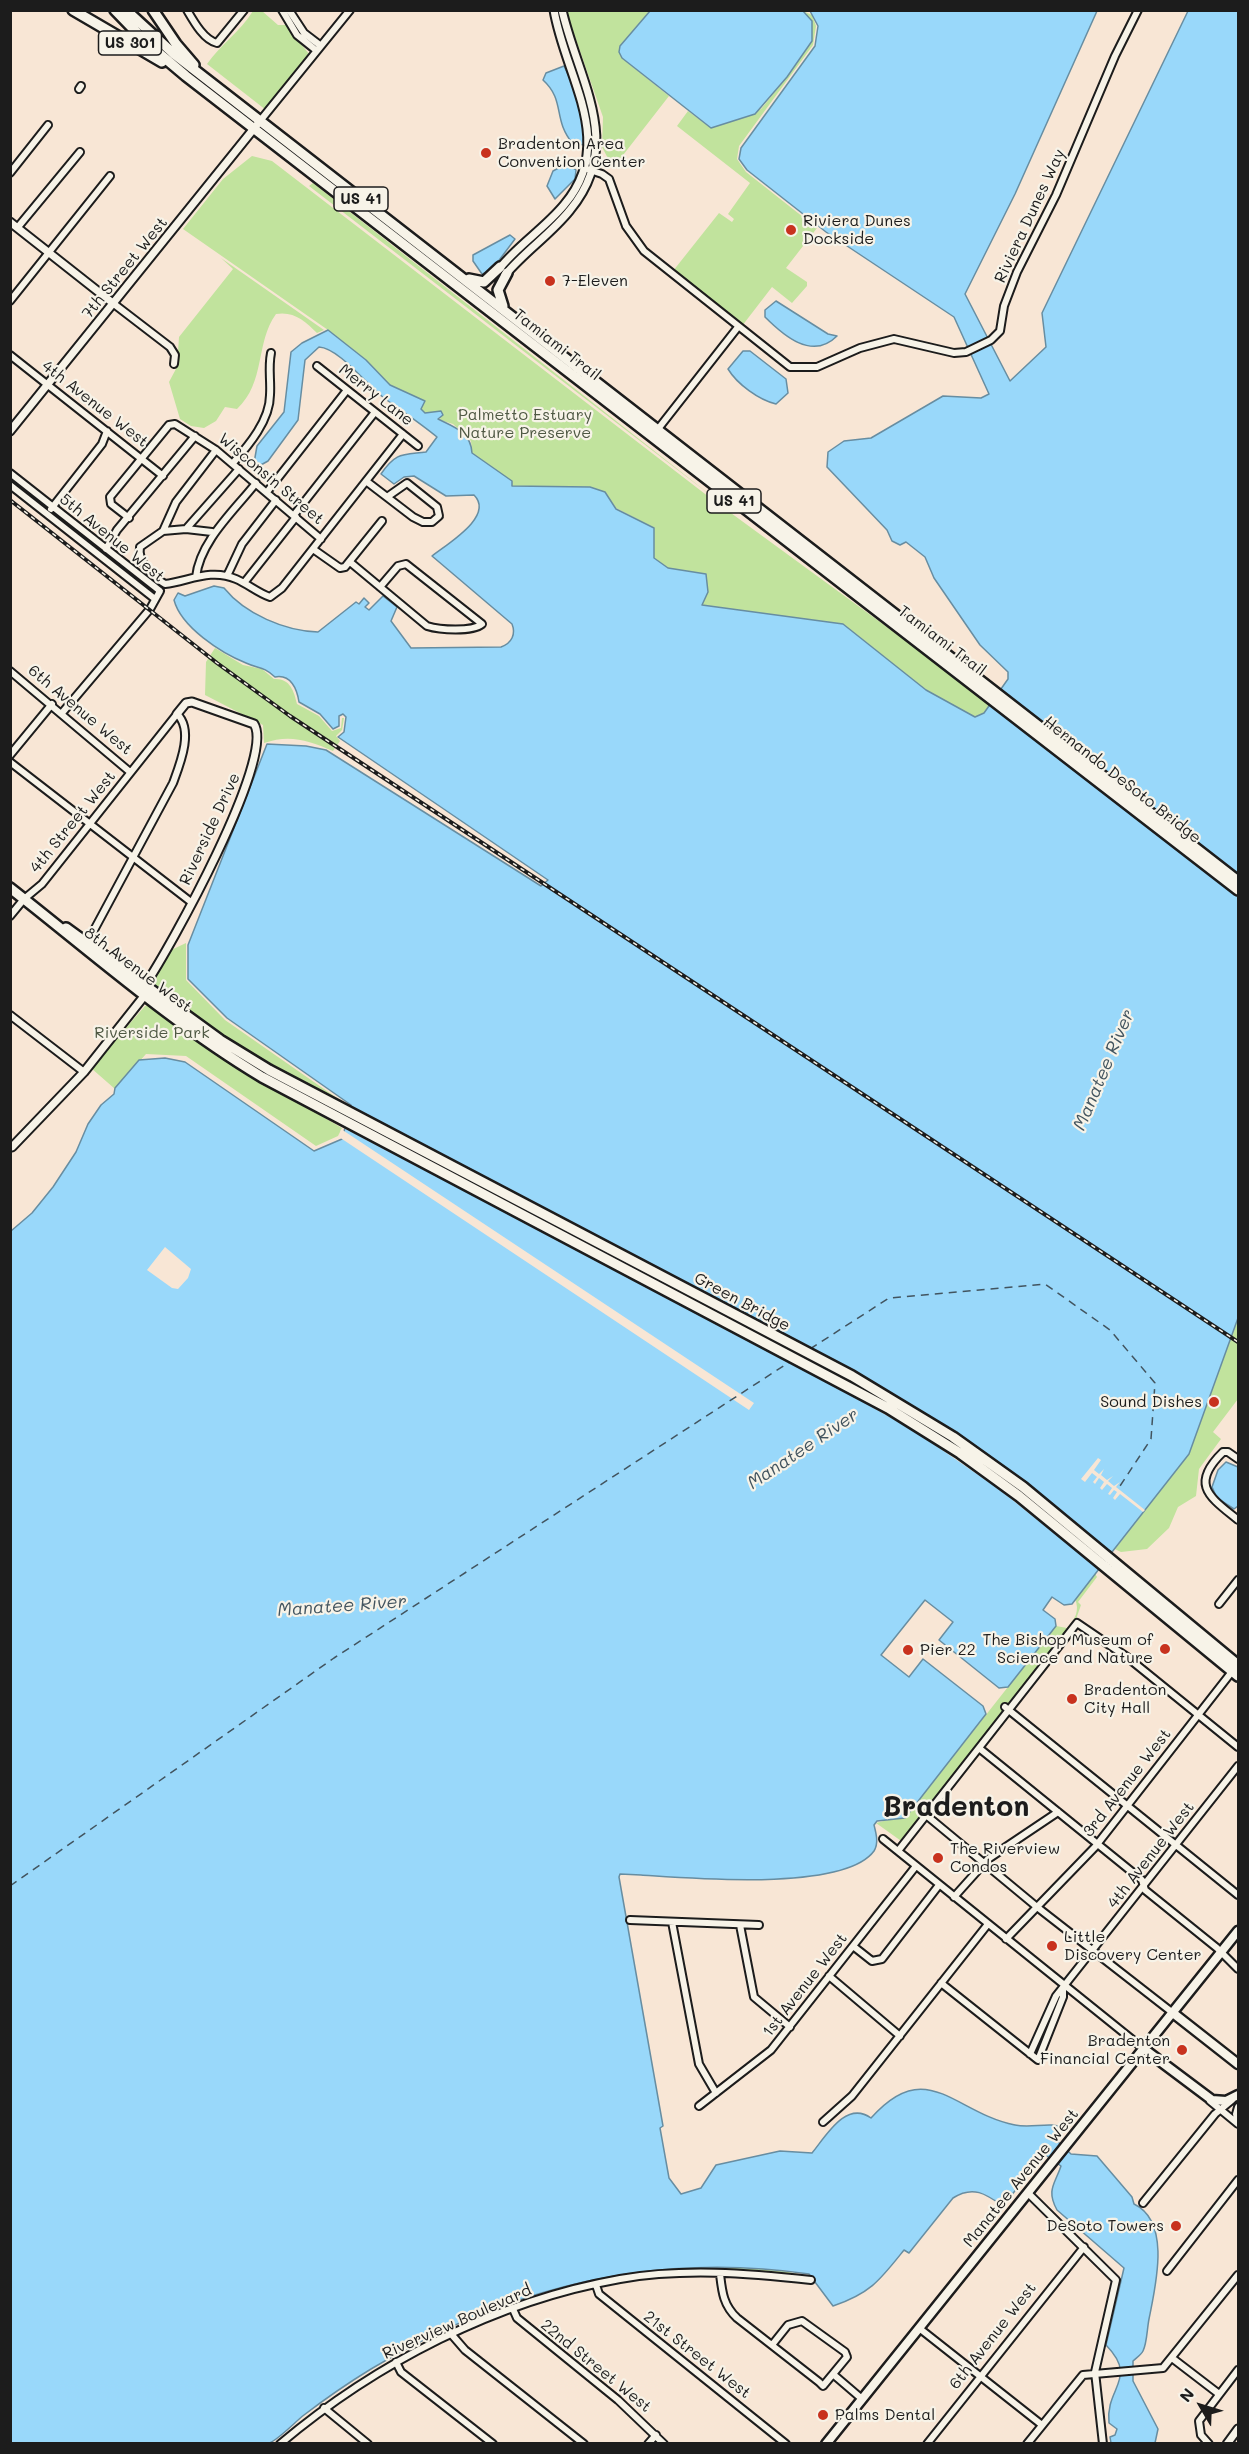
<!DOCTYPE html>
<html>
<head>
<meta charset="utf-8">
<style>
	body { margin:0 }
	#map { position:relative; width:1249px; height:2454px; overflow:hidden; background:#f8e6d5; font-family:Mali,sans-serif }
	canvas { display:block }
	.frame { position:absolute; inset:0; border:12px solid #1c1c1c; pointer-events:none }
	.north { position:absolute; left:1171px; top:2376px; width:60px; height:60px; -webkit-text-stroke:4px #f7f3e8; paint-order:stroke; rotate:308deg; font-size:16px; font-weight:700; line-height:24px; text-align:center; color:#1c1c1c }
	.north::after { content:''; display:block; margin:auto; width:21px; height:27px; background:#1c1c1c; clip-path:polygon(50% 0,100% 100%,50% 72%,0 100%) }
</style>
</head>
<body>
<div id="map">
<canvas width="1249" height="2454"></canvas>
<div class="frame"></div>
<div class="north">N</div>
</div>
<script>
const g = document.querySelector('canvas').getContext('2d');
g.lineJoin = 'round';
function fillPath(path, color) { g.fillStyle = color; g.fill(path, 'evenodd'); }
function strokePath(path, color, width, dash) { g.strokeStyle = color; g.lineWidth = width; g.lineCap = dash ? 'butt' : 'round'; g.setLineDash(dash || []); g.stroke(path); }
function drawText(font, color, halo, rows, align = 'center') {
  g.font = font + ' Mali,sans-serif'; g.lineWidth = 4.5; g.setLineDash([]); g.textBaseline = 'middle'; g.strokeStyle = halo; g.fillStyle = color; for (const [text, x, y, turn = 0] of rows) {
    g.save(); g.translate(x, y); g.rotate((+turn || 0) * Math.PI / 180); g.textAlign = isNaN(turn) ? turn : align; if (halo) g.strokeText(text, 0, 0); g.fillText(text, 0, 0); g.restore();
  }
}
const green = new Path2D(`
	M253,11H262L278,25H286L309,54L266,110L207,64C220,45 240,32 253,11Z
	M566,11H650L620,46L622,58L669,96L613,168L602,147L603,117Z
	M803,11L812,15L816,26L813,45L739,146L737,159L746,172L817,228L786,268L807,282V286L792,303L772,287L742,326L673,271L719,213L732,222L734,219L728,214L750,183L677,126L688,111L711,128L761,109L787,77L806,50L807,14Z
	M252,156L272,161L709,497L991,703L984,713L974,717L926,690L843,624L702,605L706,574L668,568L654,558V528L616,508L605,492L590,487L512,486L472,453L471,441L453,424L440,420L441,411L425,413L390,385L366,360L328,330L183,229L223,179Z
	M313,183L718,501L309,186Z
	M221,258L324,330L317,333C305,321 294,311 276,314C255,343 266,382 237,409L225,407L216,421L204,428L191,426L180,419L169,382L177,367L179,337L233,269Z
	M215,648L243,665L262,669L274,679C290,678 294,691 297,704L319,716L332,731L341,728L342,718H344L342,730L336,736L340,741L333,751C308,740 289,734 264,743L263,725L205,695L206,662Z
	M186,943V980L225,1020L344,1103L342,1107L247,1054L149,984L167,952Z
	M152,1004L252,1075L342,1128L338,1136L316,1146L186,1056L146,1054L115,1089L91,1068L145,1006Z
	M1238,1318V1399L1213,1432L1221,1439L1199,1469L1196,1496L1178,1507L1169,1528L1147,1549L1121,1552L1106,1545L1090,1565L1097,1577L1078,1602L1081,1605L1075,1622L904,1843L876,1823L907,1815L1056,1626L1067,1628C1075,1619 1080,1611 1075,1599L1093,1577L1084,1560L1101,1539L1118,1545L1189,1454Z
	M701,2266L776,2269L810,2277C740,2266 672,2268 602,2279V2277L654,2269Z`);
const water = new Path2D(`
	M650,11H803L812,21V41L787,77L755,114L711,128L622,58L619,52L620,46Z
	M810,11H1097L1015,194L965,294L1010,381L1046,347L1042,313L1188,11H1238V1318L1189,1454L1112,1552L1106,1549L1094,1564L1099,1569L1072,1604L1064,1605L1052,1597L1043,1610L1055,1619L1056,1626L1008,1687L999,1688L939,1640L953,1622L925,1600L881,1655L909,1677L923,1659L983,1706L986,1714L905,1818L877,1821L874,1825C876,1833 879,1843 874,1851C844,1892 688,1878 641,1875L620,1874L619,1877L663,2126L660,2128L669,2178L681,2194L701,2188L716,2165L780,2151L812,2153C826,2136 846,2100 871,2118C927,2055 954,2113 1015,2125C1032,2129 1049,2121 1065,2128L1056,2140L1071,2154L1097,2156L1132,2197L1134,2204C1172,2222 1155,2288 1149,2319C1147,2329 1147,2343 1143,2351C1141,2355 1136,2358 1133,2361V2381L1158,2429L1155,2443H1111L1110,2437L1115,2435L1117,2429L1109,2423C1105,2387 1139,2379 1106,2345L1124,2268L1057,2210C1046,2190 1055,2184 1061,2166L1044,2154L1003,2206C986,2194 973,2185 953,2198L909,2253L904,2250C880,2280 871,2293 833,2306L809,2274C653,2251 506,2288 371,2369C348,2383 325,2399 304,2415C296,2421 277,2441 269,2443C255,2447 217,2443 201,2443C137,2443 74,2443 11,2444V1231L32,1213L53,1187L76,1152L88,1124L101,1105L114,1094L115,1088L139,1060L165,1058L185,1062L314,1151L342,1139L351,1105L227,1018L188,979V945L267,744L306,746L326,750L541,886L548,880L338,737L344,732L346,717L343,714L339,716V726L333,729L320,714L299,702C297,689 291,674 275,677C263,666 259,669 246,663C221,653 181,627 174,600L178,593L185,596L214,586L224,588C245,614 285,631 318,632L356,602L359,604L364,598L369,603L365,607L369,610L383,596L397,607L391,621L411,648L501,647C512,643 516,634 512,624L432,556C447,544 495,516 474,495L446,496L414,476L404,477L394,484L381,474C396,452 402,455 426,452L437,437C420,423 402,411 384,398C368,386 339,348 319,347L305,360L298,420L268,461L259,466L254,463L257,446L284,412L291,352L302,343L328,330L366,360L390,385L425,401L421,409L425,413L441,411L443,415L438,419C454,427 471,432 472,453L512,481V486L590,487L605,492L616,509L654,528V558L668,568L706,574L708,592L702,605L843,624L926,690L975,717L984,713L1008,679V672L980,645L934,578L925,557L906,542L900,545L892,541L887,530L827,467L828,452L844,441L871,438L943,396L981,398L989,394L954,317L826,232L747,170L739,159L741,148L815,46L818,26Z
	M564,66L573,85L585,127L586,145L573,144C552,119 566,101 543,80L546,73Z
	M562,166H570L576,170L575,179L555,199L547,186L553,171Z
	M510,235L515,239L491,271L482,274L473,261V255Z
	M776,301L828,334L837,336C812,361 783,335 765,317V310Z
	M743,351H750L786,379L788,393L776,404C759,400 737,384 728,369Z
	M1226,1462L1238,1467V1506L1234,1509L1217,1498L1212,1487L1218,1470Z`);
const pier = new Path2D(`
	M347,1106L887,1391L945,1426L1012,1473L1114,1554L1107,1553L1098,1564L1101,1571L1000,1490L916,1432L808,1371L342,1127Z
	M341,1129L754,1403L749,1410L339,1137Z
	M165,1247L191,1269L188,1278L178,1289L172,1288L147,1270Z
	M1098,1458L1101,1460L1094,1470L1099,1474L1104,1469L1101,1475L1107,1480L1113,1476L1108,1481L1114,1486L1120,1482L1116,1487L1145,1510L1143,1512L1120,1494L1115,1500L1113,1498L1117,1492L1114,1490L1110,1495L1108,1494L1112,1488L1107,1484L1102,1490L1100,1488L1104,1482L1099,1478L1095,1484L1093,1482L1097,1477L1092,1473L1085,1482L1081,1479Z`);
const ferry = new Path2D(`
	M810,1349L889,1298L1045,1284L1110,1330L1155,1383L1151,1439L1118,1489
	M10,1886L334,1658L791,1361`);
const minor = new Path2D(`
	M187,10C194,22 204,40 217,43L244,10
	M282,10L297,35L317,51
	M289,10L304,33L321,46
	M79,89L81,86
	M260,121L350,10
	M587,169L602,174L609,179L626,226L644,251L790,367H817L860,348L894,339L954,353L966,352L991,340L1000,331L1004,306L1017,272L1056,195L1115,56L1138,10
	M10,173L48,125
	M18,227L80,152
	M10,301L110,176
	M114,304L170,347L175,355L174,364
	M10,355L163,476
	M317,366L418,446
	M658,429L738,327
	M216,450L176,502L163,531L140,547C137,562 153,577 165,584C189,581 211,568 236,579C248,584 258,593 270,597L282,588L403,434
	M233,463C249,445 270,420 270,395C271,380 268,368 271,353
	M10,473L160,591L150,609L62,713
	M366,481L413,517L423,522H432L439,516L437,507L407,483L387,497
	M10,485L155,599
	M267,492L347,390
	M51,509L102,444L107,431
	M294,515L375,412
	M129,518L111,504L110,497L169,425L175,424L216,450L321,539
	M186,529L239,469
	M163,531L186,529L212,532
	M106,549L117,530L195,436
	M313,549L340,568L345,567L382,521
	M350,562L427,626C440,630 472,632 482,624L406,564L398,566L380,587
	M227,576L242,544L276,500
	M196,577C200,541 234,511 256,483
	M244,583L296,517
	M10,671L130,772
	M10,755L52,704
	M10,762L191,902
	M10,916L24,899L42,884L177,714C194,730 180,764 173,783L86,945
	M10,1015L84,1072
	M1238,1459L1228,1452H1223C1189,1485 1210,1497 1238,1520
	M1219,1604L1238,1580
	M1005,1707L1238,1895
	M979,1748L1142,1880L1145,1890L1217,1948L1238,1969
	M926,1815L1037,1907L1173,2013
	M883,1839L1144,2049
	M898,1851L1077,1623L1127,1657L1238,1747
	M954,1897L988,1859L1058,1812
	M630,1920L759,1925
	M672,1922L699,2064L716,2093
	M740,1925L754,1997L790,2027
	M1006,1939L1095,1847L1234,1669
	M853,1946L872,1961L882,1959L939,1885
	M829,1976L900,2036
	M941,1983L1038,2060L1063,1997V1990
	M1030,2054L1056,1996L1238,1766
	M1210,2101L1238,2124
	M699,2106L771,2050L916,1866
	M823,2122L852,2096L988,1924
	M1238,2122L1236,2114L1238,2107
	M1028,2193L1116,2280L1095,2372L1103,2444
	M1143,2203L1215,2114L1232,2100
	M1167,2271L1238,2180
	M720,2274C722,2291 723,2305 737,2318L819,2382L823,2386L847,2357L845,2352L802,2321L788,2325L772,2345
	M596,2285L599,2294L786,2444
	M513,2309L517,2318L618,2400L664,2444
	M919,2328L1042,2425
	M452,2335L465,2350L584,2444
	M1172,2358L1219,2394
	M396,2362L401,2372L493,2444
	M834,2375L862,2399
	M324,2408L368,2444
	M280,2444C376,2363 496,2301 620,2279C683,2268 748,2273 811,2280
	M648,2444L656,2435
	M927,2444L1084,2247
	M1027,2444L1083,2375L1163,2368L1238,2275
	M1209,2444L1201,2435L1199,2421L1238,2370`);
const tertiary = new Path2D(`
	M10,222L114,304
	M499,269C518,245 544,229 564,205C618,142 565,77 554,10
	M505,275C525,251 551,234 570,210C625,144 578,80 562,10
	M10,431L260,121
	M145,985C169,950 276,757 254,724L192,702L186,703L177,714
	M10,1146L12,1147L84,1072L145,995
	M1227,2444L1238,2429`);
const secondary = new Path2D(`
	M1173,2013L1238,2064
	M1144,2049L1212,2100L1226,2101L1238,2095
	M826,2444L1238,1931`);
const primary = new Path2D(`
	M10,888C93,953 172,1023 262,1077L888,1408L960,1453L1019,1496L1238,1676
	M66,928L220,1040L269,1070L852,1376L953,1437L1023,1487L1238,1665`);
const trunk = new Path2D(`
	M73,10L162,62
	M115,10L148,44L186,76L1238,890
	M126,10L174,54L1238,881
	M153,10L176,44L194,65
	M469,279L484,282L500,267
	M503,306L498,290L507,273`);
const rail = new Path2D(`
	M10,500L217,663L290,716L1238,1342`);
const markers = [
	[486,153,6,"#c8321e"],
	[791,230,6,"#c8321e"],
	[550,281,6,"#c8321e"],
	[1214,1402,6,"#c8321e"],
	[1165,1649,6,"#c8321e"],
	[908,1650,6,"#c8321e"],
	[1072,1699,6,"#c8321e"],
	[938,1858,6,"#c8321e"],
	[1052,1946,6,"#c8321e"],
	[1182,2050,6,"#c8321e"],
	[1176,2226,6,"#c8321e"],
	[823,2415,6,"#c8321e"]
];
const shields = [
	[130,43,63],
	[361,199,54],
	[734,501,54]
];
const shieldNames = [
	["US 301",130,43],
	["US 41",361,199],
	["US 41",734,501]
];
const poiNames = [
	["Bradenton Area",498,144],
	["Convention Center",498,162],
	["Riviera Dunes",803,221],
	["Dockside",803,239],
	["7-Eleven",562,281],
	["Sound Dishes",1202,1402,"right"],
	["The Bishop Museum of",1153,1640,"right"],
	["Science and Nature",1153,1658,"right"],
	["Pier 22",920,1650],
	["Bradenton",1084,1690],
	["City Hall",1084,1708],
	["The Riverview",950,1849],
	["Condos",950,1867],
	["Little",1064,1937],
	["Discovery Center",1064,1955],
	["Bradenton",1170,2041,"right"],
	["Financial Center",1170,2059,"right"],
	["DeSoto Towers",1164,2226,"right"],
	["Palms Dental",835,2415]
];
const streetNames = [
	["Riviera Dunes Way",1030,216,-65],
	["7th Street West",125,268,-51],
	["Tamiami Trail",557,345,38],
	["Merry Lane",376,395,38],
	["4th Avenue West",95,404,38],
	["Wisconsin Street",271,479,40],
	["5th Avenue West",112,538,39],
	["Tamiami Trail",942,641,37],
	["6th Avenue West",80,710,40],
	["Hernando DeSoto Bridge",1122,780,38],
	["4th Street West",73,822,-51],
	["Riverside Drive",210,829,-65],
	["8th Avenue West",138,970,37],
	["Green Bridge",742,1302,28],
	["3rd Avenue West",1127,1783,-52],
	["4th Avenue West",1151,1855,-52],
	["1st Avenue West",805,1985,-52],
	["Manatee Avenue West",1021,2178,-51],
	["Riverview Boulevard",457,2322,-24],
	["6th Avenue West",993,2336,-52],
	["21st Street West",697,2355,38],
	["22nd Street West",596,2366,39]
];
const parkNames = [
	["Palmetto Estuary",525,415],
	["Nature Preserve",525,433],
	["Riverside Park",152,1033]
];
const waterNames = [
	["Manatee River",1104,1070,-67],
	["Manatee River",803,1449,-34],
	["Manatee River",342,1606,-4]
];
const townNames = [
	["Bradenton",956,1807]
];
fillPath(green, '#c1e39d');
fillPath(water, '#99d8fa');
strokePath(water, '#678da1', 1.5);
fillPath(pier, '#f8e6d5');
strokePath(ferry, '#42545f', 1.5, [8, 6]);
strokePath(minor, '#1c1c1c', 10);
strokePath(tertiary, '#1c1c1c', 11);
strokePath(secondary, '#1c1c1c', 13);
strokePath(primary, '#1c1c1c', 14);
strokePath(trunk, '#1c1c1c', 14);
strokePath(minor, '#f7f3e8', 6);
strokePath(tertiary, '#f7f3e8', 7);
strokePath(secondary, '#f7f3e8', 8);
strokePath(primary, '#f7f3e8', 9);
strokePath(trunk, '#f7f3e8', 9);
strokePath(rail, '#1c1c1c', 4);
strokePath(rail, '#f7f3e8', 1.5, [4.5]);
for (const [x, y, r, color] of markers) { const dot = new Path2D(); dot.arc(x, y, r, 0, 2 * Math.PI); g.fillStyle = color; g.fill(dot); strokePath(dot, '#f7f3e8', 2); }
for (const [x, y, w] of shields) { const box = new Path2D(); box.roundRect(x - w / 2, y - 12, w, 24, 4.5); g.fillStyle = '#f7f3e8'; g.fill(box); strokePath(box, '#1c1c1c', 1.5); }
drawText('bold 15px', '#1c1c1c', null, shieldNames);
drawText('16px', '#1c1c1c', '#f7f3e8', poiNames, 'left');
drawText('16px', '#1c1c1c', '#f7f3e8', streetNames);
drawText('16px', '#4e5843', '#f7f3e8', parkNames);
drawText('italic 18px', '#42545f', '#f7f3e8', waterNames);
drawText('bold 28px', '#1c1c1c', '#f7f3e8', townNames);
</script>
</body>
</html>
